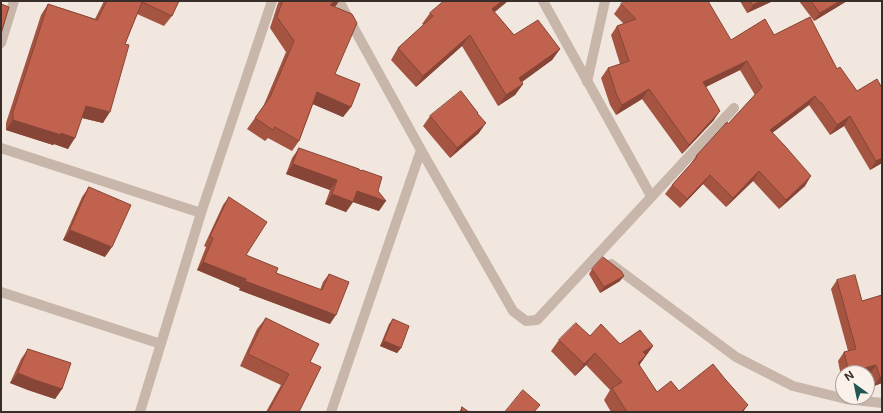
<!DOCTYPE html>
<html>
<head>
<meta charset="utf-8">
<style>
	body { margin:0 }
	#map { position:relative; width:883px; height:413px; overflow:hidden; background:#f1e7de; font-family:Inter,sans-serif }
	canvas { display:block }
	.frame { position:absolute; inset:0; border:2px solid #372d29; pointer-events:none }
	.north { position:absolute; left:835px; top:365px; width:40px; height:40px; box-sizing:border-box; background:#f9f1ea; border:1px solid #aba39d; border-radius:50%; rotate:327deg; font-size:11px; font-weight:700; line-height:16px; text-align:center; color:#372d29 }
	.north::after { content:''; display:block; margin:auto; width:14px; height:18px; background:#215656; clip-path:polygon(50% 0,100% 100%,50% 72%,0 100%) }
</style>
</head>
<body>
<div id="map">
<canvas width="883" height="413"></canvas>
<div class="frame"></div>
<div class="north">N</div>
</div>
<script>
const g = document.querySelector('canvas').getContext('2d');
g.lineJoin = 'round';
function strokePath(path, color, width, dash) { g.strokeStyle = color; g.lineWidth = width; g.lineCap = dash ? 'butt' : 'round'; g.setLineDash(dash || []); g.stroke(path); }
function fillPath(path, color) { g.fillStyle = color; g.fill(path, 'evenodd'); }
const minor = new Path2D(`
	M339,1L421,150L513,311L526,321L537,320L734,108
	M543,1L651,196
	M1,43L14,1
	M587,82L605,1
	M1,148L201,213
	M611,264L736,357L793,386L846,399L882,403
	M1,292L161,344
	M140,412L201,213L272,1
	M331,412L421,150`);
const wall = new Path2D(`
	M104,1H179L172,16L164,26L137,14L125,44L103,123L82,118L68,149L54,144L53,145L6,130V123L41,15L48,4L95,19Z
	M280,1H339L335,7V74L351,107L343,117L313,104L299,141L292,151L268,138L265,141L247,129L263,107L286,52L270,28L278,3Z
	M444,1H508L494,12L514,35L560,49L552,60L522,82L523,84L515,95L498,106L462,46L416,87L391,60L398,48L424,25L422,24L430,13Z
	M740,1H773L747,13Z
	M799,1H847L814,21Z
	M621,4L731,40L774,35L810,17L882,163L870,170L844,126L830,135L814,112L809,105L772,133L785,146L805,186L779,209L753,181L726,207L703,184L680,208L665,194L672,185L690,165L696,156L728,124L755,95L740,70L705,87L714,120L682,154L642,99L616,115L610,105L601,78L608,68L620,64L611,35L617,26L624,24L614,14Z
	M478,113L477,114L479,133L450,158L423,126L430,116Z
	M299,148L378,191L379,211L353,202L346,212L325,204L330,190L286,174L292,158Z
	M89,187L105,257L63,240L82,197Z
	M229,197L246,255L276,273L320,290L323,282L329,274L330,324L239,290L240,288L197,270L206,247L204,246L223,205Z
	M592,269L620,281L600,293L589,274Z
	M837,280L862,301L882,295V383L874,386L870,374L867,373H843V380L842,381L838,361L844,352L848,351L831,289Z
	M266,318L310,362L299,412H266L281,385L240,366L257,329Z
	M393,319L401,348L397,353L380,346L389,324Z
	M590,336L620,344L653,346L639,365L657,392L679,391L743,412H611L604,400L610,390L586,365L575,376L551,351L559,340Z
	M28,349L62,389L55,399L28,390L10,383L21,359Z
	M462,407L469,412H459Z`);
const shadedWall = new Path2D(`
	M335,1H339L335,7L330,5Z
	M502,1H508L484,21L492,9Z
	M761,1H773L747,13L753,5Z
	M840,1H847L814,21L820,13Z
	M470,35L462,46L416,87L423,76Z
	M560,49L552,60L512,89L519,78Z
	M747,61L740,70L696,92L703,82Z
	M523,84L515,95L498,106L506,95Z
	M649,89L642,99L616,115L622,105Z
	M317,92L351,107L343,117L310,103Z
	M815,96L809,105L763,140L770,130Z
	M86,106L110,112L103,123L78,117Z
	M720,111L714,120L682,154L689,145Z
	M850,116L844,126L830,135L837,125Z
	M13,120L61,133L75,138L68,149L54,144L53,145L6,130Z
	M486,123L479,133L450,158L457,148Z
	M882,158V163L870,170L876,161Z
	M293,164L337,180L330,190L286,174Z
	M759,171L753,181L726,207L733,198Z
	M710,175L703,184L680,208L687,199Z
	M811,176L805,186L779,209L786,200Z
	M357,191L386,201L379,211L353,202L346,212L325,204L332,194Z
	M70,230L112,247L105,257L63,240Z
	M203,262L246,279L240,288L197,270Z
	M624,276L620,281L600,293L604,287Z
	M245,281L336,315L330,324L239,290Z
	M384,341L401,348L397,353L380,346Z
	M653,346L638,367L630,375L643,352Z
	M595,353L586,365L575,376L584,364Z
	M876,365L870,374L867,375V373H848L849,372Z
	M18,373L62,389L55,399L28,390L10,383Z
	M880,377H882V383L874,386Z
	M748,405L743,412H741Z`);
const building = new Path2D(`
	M107,1H179L172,16L142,2L125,44L129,45L110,112L86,106L75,138L61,133V135L13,120V112L48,4L97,20Z
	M283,1H335L330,5L352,14L357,23L335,74L360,84L351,107L317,92L299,141L275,127L273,130L255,118L270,97L294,41L277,17Z
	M444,1H502L492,9L514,35L538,20L560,49L519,78L523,84L506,95L470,35L423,76L398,48L433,16L430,13Z
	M624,1H708L731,40L765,19L774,35L810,17L837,69L840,67L857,91L877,79L882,88V158L876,161L850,116L837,125L821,102L820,103L815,96L770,130L785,146L811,176L786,200L759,171L733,198L710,175L687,199L672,185L697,157L696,156L727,122L728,124L762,87L747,61L703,82L720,111L689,145L649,89L622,105L617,96L608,68L629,61L617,26L636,19L621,4Z
	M750,1H761L753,5Z
	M811,1H840L820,13Z
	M1,4L9,7L1,34Z
	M461,91L478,113H477L486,123L457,148L430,116Z
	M299,148L359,169L361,171L362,170L382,177L378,191L386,201L357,191L353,202L332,194L337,180L293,164Z
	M89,187L131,205L112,247L70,230Z
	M229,197L267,222L246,255L278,268L276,273L322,290L329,274L349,282L336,315L245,281L246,279L203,262L213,238L210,237Z
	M603,257L621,271L624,276L604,287L592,269Z
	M855,275L862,301L882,295V377H880L876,365L849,372L844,352L856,349L837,280Z
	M266,318L319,344L310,362L321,367L299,412H268L289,374L248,354Z
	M393,319L409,326L401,348L384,341Z
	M576,323L590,336L601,324L620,344L640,330L653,346L643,352L646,355L638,363L657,392L671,381L679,391L713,364L725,379L748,405L741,412H627L612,388L622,382L595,353L584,364L559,340Z
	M28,349L71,363L62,389L35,380L18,373Z
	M523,390L540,405L534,412H505Z
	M462,407L469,412H462Z`);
strokePath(minor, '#c9b6aa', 10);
fillPath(wall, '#a55442');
fillPath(shadedWall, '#864536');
fillPath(building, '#c0624d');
strokePath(building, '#864536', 1);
</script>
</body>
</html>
